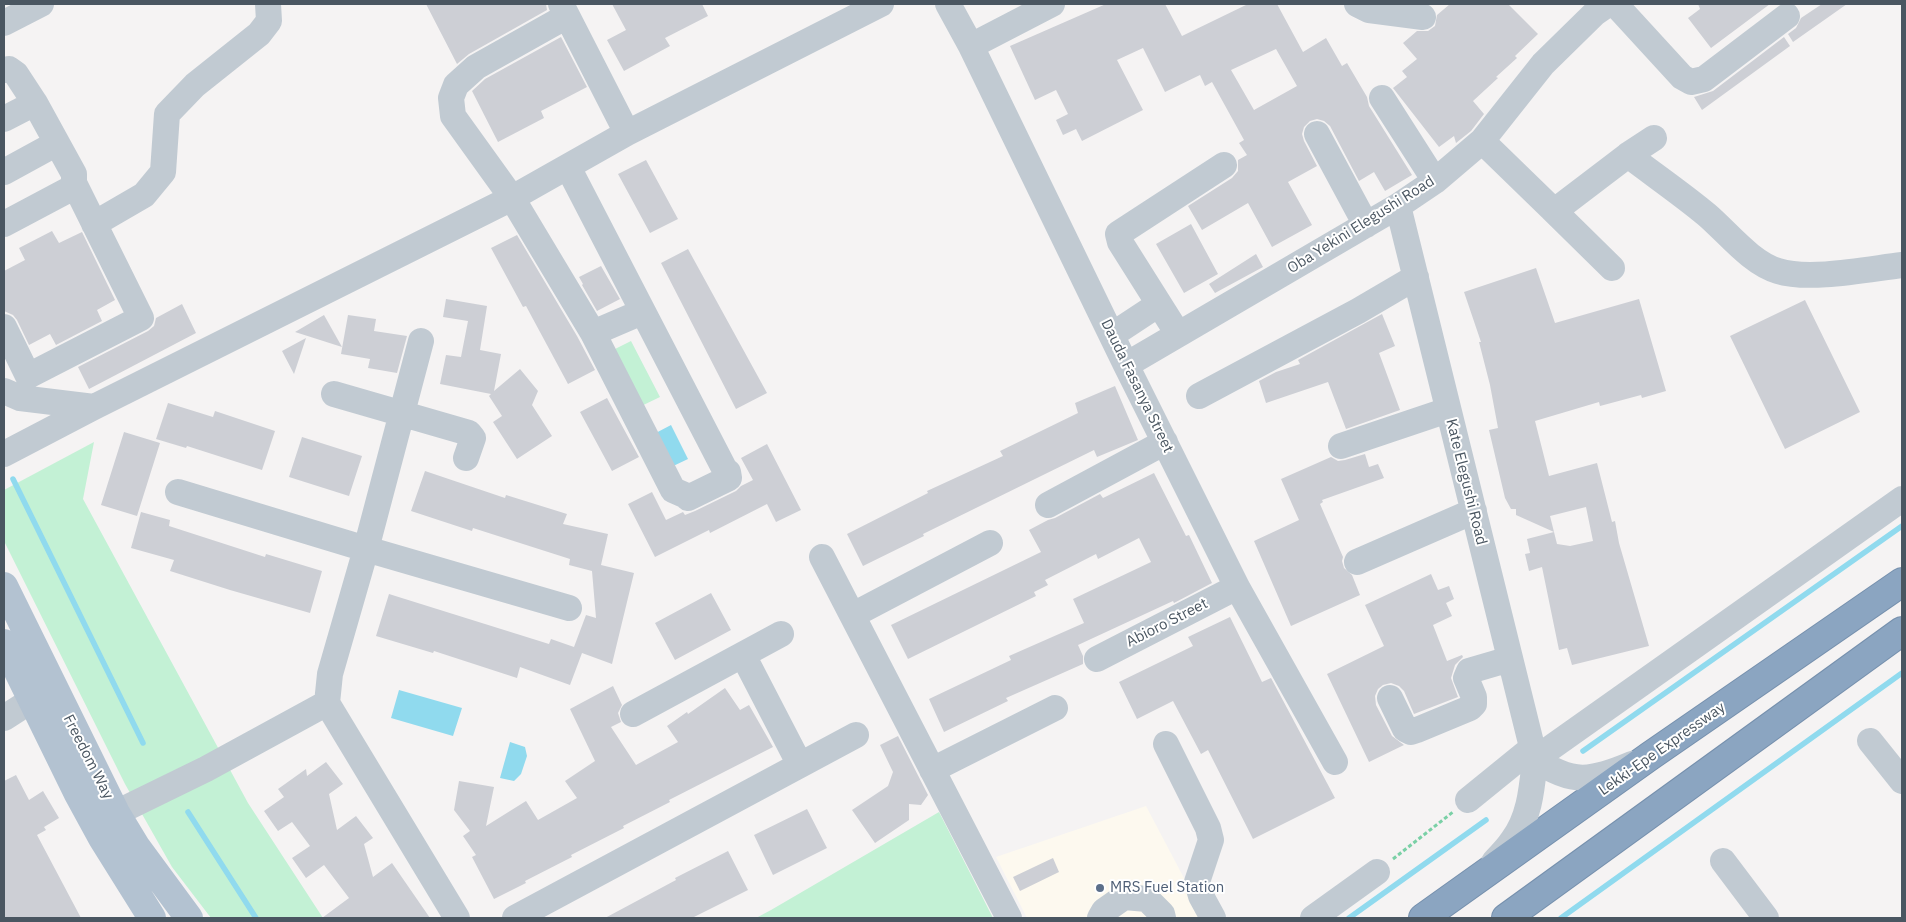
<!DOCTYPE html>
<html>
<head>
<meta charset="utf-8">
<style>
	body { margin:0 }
	#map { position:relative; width:1906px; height:922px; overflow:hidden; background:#f5f3f3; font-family:"IBM Plex Sans",sans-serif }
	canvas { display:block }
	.frame { position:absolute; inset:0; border:5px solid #4a5661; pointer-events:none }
</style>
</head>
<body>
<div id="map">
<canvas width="1906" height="922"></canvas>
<div class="frame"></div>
</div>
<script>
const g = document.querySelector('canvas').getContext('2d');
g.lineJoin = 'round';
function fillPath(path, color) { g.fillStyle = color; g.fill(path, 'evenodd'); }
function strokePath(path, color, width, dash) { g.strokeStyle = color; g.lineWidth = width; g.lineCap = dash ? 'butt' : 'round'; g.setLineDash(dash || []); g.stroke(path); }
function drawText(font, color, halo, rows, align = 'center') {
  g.font = font + ' "IBM Plex Sans",sans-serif'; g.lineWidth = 4; g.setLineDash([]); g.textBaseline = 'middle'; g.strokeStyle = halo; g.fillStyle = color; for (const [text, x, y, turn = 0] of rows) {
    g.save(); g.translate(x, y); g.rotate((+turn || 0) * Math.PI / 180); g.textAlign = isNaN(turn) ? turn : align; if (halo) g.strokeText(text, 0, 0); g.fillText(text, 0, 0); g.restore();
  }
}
const commercial = new Path2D(`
	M1146,806L1205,918H1027L996,857Z`);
const green = new Path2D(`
	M631,341L660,397L631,411L603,355Z
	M94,442L83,499L248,803L323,918H211L172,867L125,784L4,541V490Z
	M939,812L993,918H756L771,910Z`);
const water = new Path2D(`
	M671,425L688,459L669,468L652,435Z
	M399,690L462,708L453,736L391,718Z
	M510,742L525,747L527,756L521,774L514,781L500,778Z`);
const stream = new Path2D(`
	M13,479L143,743
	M1583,751L1902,526
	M188,812L256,918
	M1349,918L1486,820
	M1561,918L1902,673`);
const building = new Path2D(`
	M426,4H546L547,10L469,54L457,64Z
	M612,4H702L708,16L665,38L670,46L624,71L607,40L626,30Z
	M1106,4H1165L1182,36L1248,4H1277L1303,52L1326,38L1342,66L1347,63L1367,97L1369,106L1412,175L1385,191L1374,172L1359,181L1330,126L1324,121L1317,119L1310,121L1304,127L1302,134L1304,141L1317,166L1288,182L1312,225L1272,247L1248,203L1202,230L1188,206L1232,178L1238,171V160L1247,155L1239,143L1244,140L1212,82L1205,86L1200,75L1165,92L1143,48L1117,60L1143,110L1082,141L1076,129L1063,135L1056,120L1068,114L1056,90L1035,100L1010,46ZM1276,49L1297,86L1254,110L1231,70Z
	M1450,4H1508L1538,34L1515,56L1517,58L1496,77L1498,78L1473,101L1484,114L1471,131L1456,143L1454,136L1439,147L1393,88L1407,77L1402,71L1417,59L1403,43L1417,31H1428L1435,26L1437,15Z
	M1698,4H1770L1711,48L1688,18L1700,9Z
	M1822,4H1847L1793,42L1788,34L1796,28L1801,18Z
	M561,37L587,87L541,111L544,118L498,142L472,91L485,79Z
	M1784,37L1790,46L1702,110L1694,97L1713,91Z
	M646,160L678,219L650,233L618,174Z
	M1191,224L1218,274L1184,293L1156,244Z
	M52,231L59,243L82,232L115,300L97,310L102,321L56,345L50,334L29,345L17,320L13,315L4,311V271L25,260L19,248Z
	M517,235L577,336L595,370L568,384L526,306L523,307L491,248Z
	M688,249L767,393L736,409L661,263Z
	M1256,254L1263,267L1215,293L1209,284Z
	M601,266L620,299L597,311L582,285L583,284L579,277Z
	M1536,268L1555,323L1639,299L1666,391L1642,398L1641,395L1600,406L1599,402L1535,421L1549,476L1597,463L1612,522L1615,521L1619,543L1649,646L1572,665L1567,648L1559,650L1542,567L1529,571L1525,554L1530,553L1527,539L1554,532L1557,544L1570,546L1593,541L1586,507L1550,516L1554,532L1516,515V509H1511L1505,498L1489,430L1498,428L1490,385L1479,342H1481L1464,292Z
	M446,299L487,306L480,350L501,354L494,391L520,369L538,391L532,405L552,436L517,459L493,422L502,416L489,396L491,394L440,384L446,355L461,357L468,321L443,317Z
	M1805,300L1860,412L1785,449L1730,336Z
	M182,304L196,333L89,389L78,367L148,331L154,326L156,318Z
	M1382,314L1395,346L1379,353L1400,410L1346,429L1328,382L1266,403L1259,381L1276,372L1300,364L1298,360Z
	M324,315L342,347L295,332Z
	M348,315L376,319L374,331L407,336L397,373L368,368L370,359L341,354Z
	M306,338L294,374L282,351Z
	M1115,386L1138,440L1097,457L1094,450L923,534L924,536L863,566L847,534L928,493L927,491L1003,456L1000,451L1078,413L1075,403Z
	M607,398L639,457L612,471L580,412Z
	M168,403L213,417L215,411L275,431L262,470L187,446L186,448L156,439Z
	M124,432L160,443L137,516L101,505Z
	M302,437L362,456L349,496L289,477Z
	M767,444L801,510L776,522L767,504L710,533L709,530L655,557L628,504L652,492L666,520L683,512L685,515L695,511L736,491L741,486L753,480L741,458Z
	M1365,454L1369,467L1378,464L1384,478L1322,500L1323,502L1320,504L1343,557L1342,561L1344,568L1352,575L1360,595L1291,626L1254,541L1299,520L1281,479L1331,457L1338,461L1345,460Z
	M425,471L505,498L506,495L567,514L563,524L608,534L601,565L634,573L612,664L582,653L570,685L520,667L517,678L434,651L433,653L376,636L389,594L549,644L551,639L574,647L586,615L596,618L592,571L569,565L570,559L473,528L472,531L411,511Z
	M1154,473L1186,536L1189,535L1212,583L1174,603L1173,601L1078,645L1083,656V664L1006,698L1008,701L944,732L929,699L1011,660L1009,656L1084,623L1073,599L1151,562L1139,538L1098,559L1096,554L1045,580L1048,585L1034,592L1036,596L908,659L891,625L1041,552L1029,530L1048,520L1055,518L1100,494L1103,498Z
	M141,512L170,520L169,526L265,557L266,554L322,571L310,613L230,590L170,571L174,560L131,548Z
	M1431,574L1438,590L1449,586L1454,599L1446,603L1452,616L1433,625L1447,661L1462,655L1463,657L1455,665L1451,678L1458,697L1414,714L1404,691L1399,686L1391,683L1383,685L1378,689L1375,696L1376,705L1392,736L1404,745L1369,762L1327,674L1384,646L1365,605Z
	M711,593L731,630L675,660L655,623Z
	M1230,617L1262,682L1271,678L1335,798L1253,839L1208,750L1201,754L1173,701L1137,719L1119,682L1193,646L1188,637Z
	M613,686L622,705L618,713L621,722L611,727L636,765L678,742L667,726L687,712L688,714L725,688L740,710L749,705L773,747L669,800L670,802L623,826L624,828L571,855L572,857L525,881L526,883L494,899L472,857L476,855L463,836L470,831L454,810L459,781L494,787L486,826L526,801L538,820L577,798L565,781L595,761L570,709Z
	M898,736L928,795L921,805L909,804V820L875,843L852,810L888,786L893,772L880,745Z
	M326,762L343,784L329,794L337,830L356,816L373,838L364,844L373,877L392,863L430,918H322L349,898L324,865L306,878L292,858L310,846L292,822L278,831L264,811L284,797L278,789L306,769L307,776Z
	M16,775L29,800L43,791L59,818L44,827L46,830L37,835L81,918H4V781Z
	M807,809L827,848L773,875L754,835Z
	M728,851L748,890L692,918H605L676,880L675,878Z
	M1053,858L1059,872L1020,891L1013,877Z`);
const path = new Path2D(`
	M1393,859L1453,812`);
const minor = new Path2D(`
	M561,4L627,133
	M948,4L971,46L1126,365L1237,587L1335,762
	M1357,4L1369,10L1423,17
	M1615,4L1682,77L1691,82L1704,79L1787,16
	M567,16L476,67L456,85L451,98L453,116L512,198L593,333L673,490L689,497L688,498L729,478L728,472L725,470L568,167
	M4,23L41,4
	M971,46L1052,4
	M4,70L9,69L16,74L35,103L74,174V183L70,189L4,224
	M1382,98L1435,181
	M4,119L35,103
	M1317,134L1366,225
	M1482,141L1552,209L1561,206L1628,155L1654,138
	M1628,155C1654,175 1682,194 1707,215C1728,233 1751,263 1778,271C1810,281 1868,269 1902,265
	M4,172L57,143
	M1398,206L1535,759C1532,787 1530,818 1512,841C1507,849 1500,855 1494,862
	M1552,209L1612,268
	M94,224L144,195L163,172L167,114L195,85L259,34L269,21L268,4
	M4,327L28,376L141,318L74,183
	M593,333L642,312
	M1178,334L1120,242L1118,234L1224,165
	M1112,335L1159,304
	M421,341L366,549L330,674L327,703L457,918
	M1126,365L1398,206L1435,181L1482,141L1543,64L1595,13L1608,4
	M4,391L20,398L94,407
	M334,394L469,433L473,438L466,458
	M1199,396L1358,311L1416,277
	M1341,446L1448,410
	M4,454L94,407L512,198L627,133L881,4
	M178,492L366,549L569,608
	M1048,505L1165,442
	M822,557L1009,918
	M1357,562L1474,511
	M853,615L990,543
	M743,655L800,765
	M1097,659L1237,587
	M1390,698L1405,729L1411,732L1417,730L1470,708L1474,704V697L1466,678L1469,671L1510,659
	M633,714L781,634
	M4,718L32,700
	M1870,741L1902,781
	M1166,744L1208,828L1211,840L1197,882L1201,896L1213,918
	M1535,759L1902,499
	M1535,759C1572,785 1592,781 1632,764
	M932,770L1055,708
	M1468,800L1532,748
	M116,813L206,769L327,703
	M1723,861L1766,918
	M515,918L856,735
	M1100,918L1104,911L1124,897L1147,899L1162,914L1163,918
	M1313,918L1377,872`);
const major = new Path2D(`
	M4,586L116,813L136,846L189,918
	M4,643L78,794L102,838L152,918`);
const highway = new Path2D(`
	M1423,918L1650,756L1902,582
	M1506,918L1902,631`);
const markers = [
	[1100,888,5,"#5c6f8a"]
];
const streetNames = [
	["Oba Yekini Elegushi Road",1361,225,-32],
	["Dauda Fasanya Street",1137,386,64],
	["Kate Elegushi Road",1466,482,76],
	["Abioro Street",1167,623,-27],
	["Lekki-Epe Expressway",1662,749,-35],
	["Freedom Way",88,757,63]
];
const serviceNames = [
	["MRS Fuel Station",1110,888]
];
fillPath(commercial, '#fdf9ef');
fillPath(green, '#c3f1d5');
fillPath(water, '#90daee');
strokePath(stream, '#90daee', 5.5);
fillPath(building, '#cdcfd5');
strokePath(highway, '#7690ad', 30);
strokePath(path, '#7ad0a6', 3, [4, 2.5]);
strokePath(minor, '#c1cad2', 26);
strokePath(major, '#b3c2d1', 28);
strokePath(highway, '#8ba5c1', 28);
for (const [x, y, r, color] of markers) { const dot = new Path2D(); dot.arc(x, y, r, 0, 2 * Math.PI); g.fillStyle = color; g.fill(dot); strokePath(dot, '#fff', 2); }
drawText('15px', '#4a5661', '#fff', streetNames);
drawText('15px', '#4e5e75', '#fff', serviceNames, 'left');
</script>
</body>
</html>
